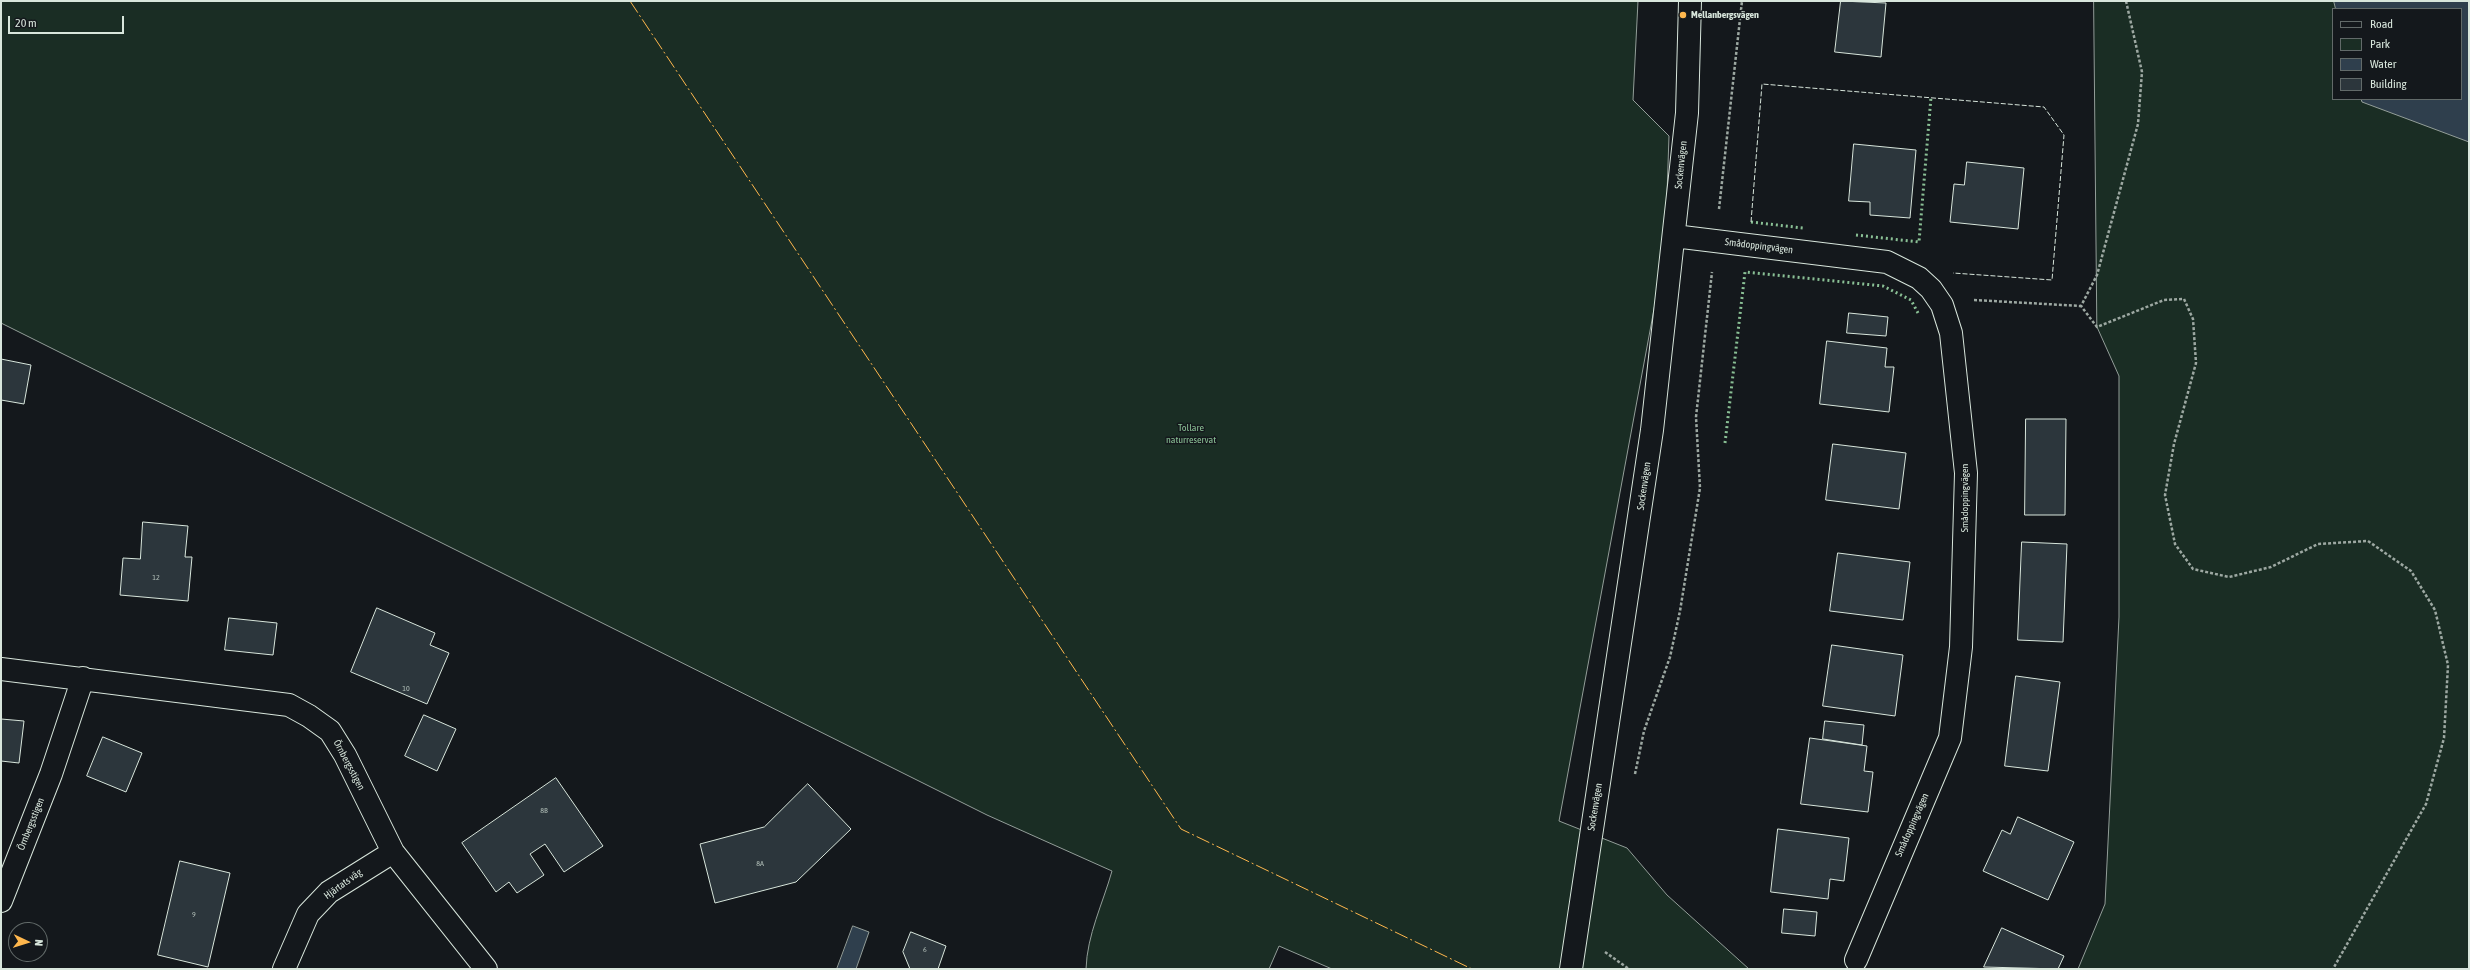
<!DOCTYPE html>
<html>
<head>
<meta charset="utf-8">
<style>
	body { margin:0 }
	#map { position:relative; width:2470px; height:970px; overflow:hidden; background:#14181c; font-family:"Asap Condensed",sans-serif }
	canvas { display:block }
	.frame { position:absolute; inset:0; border:2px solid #d8e6dc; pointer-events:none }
	.legend { position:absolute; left:2332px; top:8px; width:130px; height:92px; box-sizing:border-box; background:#14181c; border:1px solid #626a69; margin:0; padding:5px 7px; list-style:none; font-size:12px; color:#d8e6dc }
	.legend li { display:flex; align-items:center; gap:8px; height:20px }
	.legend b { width:20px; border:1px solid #626a69 }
	.north { position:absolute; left:8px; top:922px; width:40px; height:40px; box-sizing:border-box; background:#14181c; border:1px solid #626a69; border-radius:50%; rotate:94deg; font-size:11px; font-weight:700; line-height:16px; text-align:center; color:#d8e6dc }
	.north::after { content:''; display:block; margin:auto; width:14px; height:18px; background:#ffb74d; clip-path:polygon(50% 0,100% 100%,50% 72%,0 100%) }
	.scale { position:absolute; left:8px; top:16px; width:116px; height:18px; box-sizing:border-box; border:2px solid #d8e6dc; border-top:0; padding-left:5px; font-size:12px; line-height:14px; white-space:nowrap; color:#d8e6dc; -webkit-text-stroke:3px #14181c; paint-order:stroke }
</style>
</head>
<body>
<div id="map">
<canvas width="2470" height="970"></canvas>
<div class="frame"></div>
<ul class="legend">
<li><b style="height:5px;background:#14181c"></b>Road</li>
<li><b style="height:11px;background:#1a2d24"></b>Park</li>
<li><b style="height:11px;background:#2f3f4d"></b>Water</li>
<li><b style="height:11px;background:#2c363c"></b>Building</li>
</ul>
<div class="north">N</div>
<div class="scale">20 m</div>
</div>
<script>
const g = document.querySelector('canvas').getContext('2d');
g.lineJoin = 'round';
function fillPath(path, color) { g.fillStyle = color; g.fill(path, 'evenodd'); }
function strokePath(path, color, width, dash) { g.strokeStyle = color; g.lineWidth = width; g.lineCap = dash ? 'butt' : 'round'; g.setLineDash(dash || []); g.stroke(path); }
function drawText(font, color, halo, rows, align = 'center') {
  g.font = font + ' "Asap Condensed",sans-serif'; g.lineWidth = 3; g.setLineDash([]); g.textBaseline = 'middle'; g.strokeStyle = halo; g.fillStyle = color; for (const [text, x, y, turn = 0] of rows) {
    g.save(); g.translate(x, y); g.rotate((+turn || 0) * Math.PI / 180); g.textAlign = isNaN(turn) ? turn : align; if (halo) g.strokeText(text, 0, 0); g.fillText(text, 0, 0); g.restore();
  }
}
const green = new Path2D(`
	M1,1H1638L1633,100L1669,136L1666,223L1657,293L1559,821L1627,848L1667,895L1749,969H1332L1279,946L1269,969H1086C1087,935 1103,903 1112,871L987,815L1,323Z
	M2094,1H2469V969H2078L2105,904L2119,617V376L2097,327ZM2333,9H2461V99H2333Z`);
const water = new Path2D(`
	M2334,1H2469V142L2362,102L2361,99H2461V9H2336Z
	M853,926L869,932L856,969H837Z`);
const building = new Path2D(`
	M1841,1L1886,3L1881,57L1835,52Z
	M1854,144L1916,150L1910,218L1870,215V202L1849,201Z
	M1967,162L2024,168L2018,229L1950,222L1954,184L1964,185Z
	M1849,313L1888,317L1886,336L1847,333Z
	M1827,341L1887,348L1885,367H1894L1889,412L1820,404Z
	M1,359L31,365L24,404L1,400Z
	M2026,419H2066L2065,515H2025Z
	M1833,444L1906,453L1899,509L1826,500Z
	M143,522L188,526L185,557H192L188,601L120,595L123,558L140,559Z
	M2022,542L2067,544L2063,642L2018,640Z
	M1838,553L1910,562L1903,620L1830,611Z
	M377,608L435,633L430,645L449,653L427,704L351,672Z
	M229,618L277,623L273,655L225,650Z
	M1832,645L1903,655L1895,716L1823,706Z
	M2016,676L2060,682L2048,771L2005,766Z
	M424,715L456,729L437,771L405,756Z
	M1,719L24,721L19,763L1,761Z
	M1825,721L1864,725L1862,745L1823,739Z
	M103,737L142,753L126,792L87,776Z
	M1810,738L1867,746L1864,771L1873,772L1868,812L1801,804Z
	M556,778L603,846L564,872L545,844L530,854L544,875L517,893L509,882L496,892L462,843Z
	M808,784L851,829L796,882L715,903L700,844L764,827Z
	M2018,817L2074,842L2048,900L1983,871L2002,830L2010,834Z
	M1778,829L1849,838L1844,881L1830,879L1828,899L1771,892Z
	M180,861L230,873L208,967L158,955Z
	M1784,909L1817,912L1815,936L1782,933Z
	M2002,928L2064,956L2058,969L1984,967Z
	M911,932L946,946L938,969H910L903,952Z`);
const path = new Path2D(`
	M2126,1L2142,72L2138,124L2097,275L2081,306L2097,327L2164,300L2184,299L2193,319L2196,363L2174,444L2165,495L2175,544L2193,569L2229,577L2271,567L2318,544L2368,541L2411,571L2435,610L2448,665L2444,738L2426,804L2333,969
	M1719,209L1742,1
	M1974,300L2081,306
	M1635,774L1644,731L1670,657L1680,611L1700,488L1696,417L1712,272
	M1605,952L1629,969`);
const minor = new Path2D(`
	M1674,236L1887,262L1919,278L1931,289L1942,305L1951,333L1966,473L1961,647L1950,738L1856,960
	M1,669L289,705L309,716L330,731L345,755L393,852L486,969
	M1,901L51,774L83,678
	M284,969L308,914L329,892L393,852
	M1571,969L1652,430L1687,113L1690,1`);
const hedge = new Path2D(`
	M1751,222L1803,228
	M1856,235L1919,242L1931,97
	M1725,443L1745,272L1883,286L1911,300L1918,313`);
const fence = new Path2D(`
	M1751,222L1762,84L2044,107L2064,135L2052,280L1953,273`);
const power = new Path2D(`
	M630,1L1181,829L1472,969`);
const markers = [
	[1683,15,4,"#ffb74d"]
];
const numberNames = [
	["12",156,577],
	["10",406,688],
	["8B",544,810],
	["8A",760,863],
	["9",194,914],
	["6",925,949]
];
const poiNames = [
	["Mellanbergsvägen",1691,15]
];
const streetNames = [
	["Sockenvägen",1681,165,-84],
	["Smådoppingvägen",1759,246,7],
	["Sockenvägen",1644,486,-82],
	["Smådoppingvägen",1965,498,-90],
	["Örnbergsstigen",349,765,62],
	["Sockenvägen",1595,807,-81],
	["Örnbergsstigen",31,824,-68],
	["Smådoppingvägen",1912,825,-66],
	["Hjärtats väg",343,884,-36]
];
const parkNames = [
	["Tollare",1191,428],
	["naturreservat",1191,440]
];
fillPath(green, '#1a2d24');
strokePath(green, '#939e99', 1);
fillPath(water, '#2f3f4d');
strokePath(water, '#939e99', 1);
fillPath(building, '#2c363c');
strokePath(building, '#d8e6dc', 1);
strokePath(minor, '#d8e6dc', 24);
strokePath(path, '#9da8a2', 2.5, [3, 2]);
strokePath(minor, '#14181c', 22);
strokePath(hedge, '#8ac095', 3, [2, 3]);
strokePath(fence, '#d8e6dc', 1, [5, 2]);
strokePath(power, '#ffb74d', 1, [14, 3, 2, 3]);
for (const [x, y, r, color] of markers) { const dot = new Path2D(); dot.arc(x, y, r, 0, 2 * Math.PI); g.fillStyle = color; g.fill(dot); strokePath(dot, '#14181c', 1.5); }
drawText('8px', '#adbab4', null, numberNames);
drawText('bold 10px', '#d8e6dc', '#14181c', poiNames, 'left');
drawText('10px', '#d8e6dc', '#14181c', streetNames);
drawText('10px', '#8ac095', '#14181c', parkNames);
</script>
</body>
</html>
